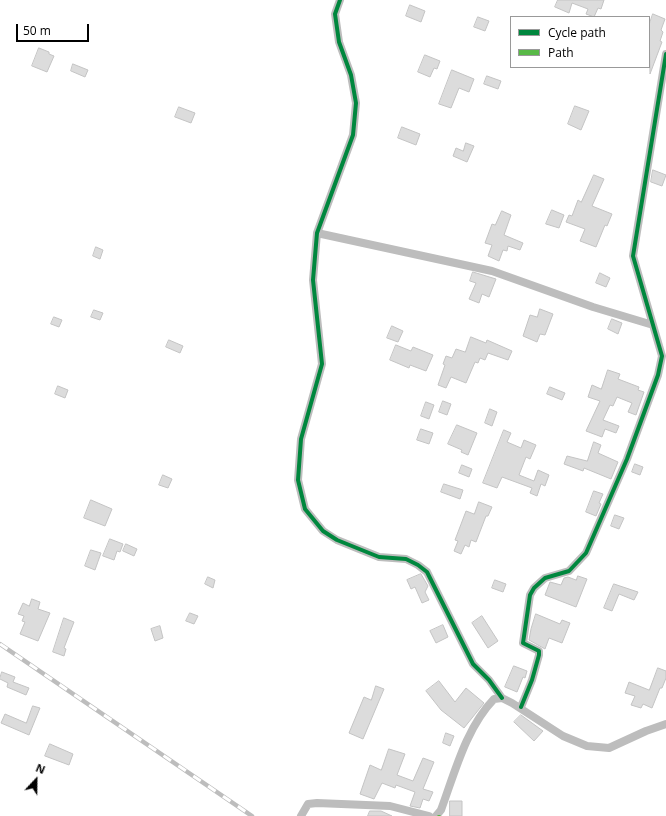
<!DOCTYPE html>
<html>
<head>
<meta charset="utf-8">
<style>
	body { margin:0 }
	#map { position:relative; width:666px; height:816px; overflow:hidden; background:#fff; font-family:"Open Sans",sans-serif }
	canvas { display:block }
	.legend { position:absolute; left:510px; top:16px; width:140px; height:52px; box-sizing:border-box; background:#fff; border:1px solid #999; margin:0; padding:5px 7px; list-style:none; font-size:12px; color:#000 }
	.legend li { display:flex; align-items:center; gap:8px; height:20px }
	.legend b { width:20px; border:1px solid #999 }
	.north { position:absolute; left:16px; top:760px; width:40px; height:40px; -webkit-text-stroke:3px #fff; paint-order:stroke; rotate:22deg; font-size:11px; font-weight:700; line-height:16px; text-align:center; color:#000 }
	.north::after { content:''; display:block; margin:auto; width:14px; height:18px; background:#000; clip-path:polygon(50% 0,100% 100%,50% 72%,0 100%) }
	.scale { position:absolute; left:16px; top:24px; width:73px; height:18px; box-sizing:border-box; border:2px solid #000; border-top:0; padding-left:5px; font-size:12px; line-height:14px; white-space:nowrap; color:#000; -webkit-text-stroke:3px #fff; paint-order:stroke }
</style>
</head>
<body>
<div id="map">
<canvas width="666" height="816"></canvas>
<ul class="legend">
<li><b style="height:5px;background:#00873e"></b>Cycle path</li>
<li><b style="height:5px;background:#58b947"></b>Path</li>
</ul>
<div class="north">N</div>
<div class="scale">50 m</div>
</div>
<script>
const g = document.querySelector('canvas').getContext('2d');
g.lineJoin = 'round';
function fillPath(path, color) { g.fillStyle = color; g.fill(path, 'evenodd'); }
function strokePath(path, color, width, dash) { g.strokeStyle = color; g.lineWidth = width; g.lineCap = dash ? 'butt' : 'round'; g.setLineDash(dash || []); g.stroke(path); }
const building = new Path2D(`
	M558,0H604L601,9L598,8L594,17L586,14L588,9L572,3L569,13L555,7Z
	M410,5L425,11L421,22L406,16Z
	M653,14L665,19L661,30L663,32L660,41L662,42L650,74L649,25Z
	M478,17L489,21L485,31L474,27Z
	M39,48L49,52V54L54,56L47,72L32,66Z
	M425,55L440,61L437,69L434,68L430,77L418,72Z
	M73,64L88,70L85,77L71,71Z
	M452,70L474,79L469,92L459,88L451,108L439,104Z
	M487,76L501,81L498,89L484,84Z
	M575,106L589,111L581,130L568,124Z
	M179,107L195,113L191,123L175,117Z
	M402,127L420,134L416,145L398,138Z
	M466,143L474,146L467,162L453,156L456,148L463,151Z
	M653,170L666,175L662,186L651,182Z
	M594,175L604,179L592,206L612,214L607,226L605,225L596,247L580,241L585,229L566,222L569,215L572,216L578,200L581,202Z
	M552,210L564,215L559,228L546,224Z
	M502,211L511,215L504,235L523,243L520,250L508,246L507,251L503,250L499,261L488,256L492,245L485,243L492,224L495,225Z
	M96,247L103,250L100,259L93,256Z
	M473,272L496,279L489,297L482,294L479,303L469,299L476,283L470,281Z
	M600,273L610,278L606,287L596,283Z
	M540,309L553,314L545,335L540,334L537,342L523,336L530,315L537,317Z
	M94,310L103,313L100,320L91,317Z
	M54,317L62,320L59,327L51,324Z
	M612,319L622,323L618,334L608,329Z
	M392,326L403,331L398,342L387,338Z
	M471,337L486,343L487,340L512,351L508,360L488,353L485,360L480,358L478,363L475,362L466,383L451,377L446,388L438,385L445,365L443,364L446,356L452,358L456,349L465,352Z
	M169,340L183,346L180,353L166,347Z
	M396,345L411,351L413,347L433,355L426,371L410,365L409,368L390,360Z
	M608,370L620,374L618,379L639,387L638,390L644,392L636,415L628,412L632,403L617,397L613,406L610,405L603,420L619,426L616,433L605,429L602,437L586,431L600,401L588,397L592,385L601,389Z
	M58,386L68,390L65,398L55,394Z
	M550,387L565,393L562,400L547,394Z
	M443,401L451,404L447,415L439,412Z
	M426,402L434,405L429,419L421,416Z
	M490,409L497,412L492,426L485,423Z
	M457,425L477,433L468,455L461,452L462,450L448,444Z
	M421,429L433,433L429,444L417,440Z
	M504,430L511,433L507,442L521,448L524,440L536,445L530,459L526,457L519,475L534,481L538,470L549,475L545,486L541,484L537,496L530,493L532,488L502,477L497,488L483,483Z
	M594,442L601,445L598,453L618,462L611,479L584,468L583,471L564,464L567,456L587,461Z
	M635,464L643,467L640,475L632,472Z
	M462,465L472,469L469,477L459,473Z
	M163,475L172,479L168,488L159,485Z
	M444,484L463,490L460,499L441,492Z
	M594,491L603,494L599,503L601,504L596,516L586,512Z
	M91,500L112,509L105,526L84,518Z
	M479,502L492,507L488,516H486L476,542L471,540L469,547L465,545L461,554L454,551L458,541L455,540L466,511L474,514Z
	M615,515L624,518L619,529L611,526Z
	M110,539L123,544L120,552L117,551L114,560L103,556Z
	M126,544L137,549L134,556L123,551Z
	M91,550L101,553L95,570L85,566Z
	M421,574L428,586L425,592L429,600L422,603L415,587L411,589L407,580Z
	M578,576L587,579L576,607L545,595L550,582L561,585L564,578L568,577L576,580Z
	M208,577L215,580L213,588L205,584Z
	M495,580L506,584L503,592L492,588Z
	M614,584L638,592L634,600L619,594L612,611L604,608Z
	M32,599L40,602L38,609L50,613L38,641L20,634L25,622L22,621L24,616L18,614L23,603L29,606Z
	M190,613L198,616L194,624L186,621Z
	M536,614L560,624L562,620L570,623L562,643L549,638L545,649L529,640L531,629Z
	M482,616L498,641L488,648L472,623Z
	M64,618L74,622L64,648L66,649L64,656L53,652Z
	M443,625L448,637L436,643L430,631Z
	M160,626L163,638L155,641L151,629Z
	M514,666L527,671L525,678L523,677L517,692L505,687Z
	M658,668L666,671V678L662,688H660L652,708L643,704L641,708L631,705L635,696L625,693L629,682L649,690Z
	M2,672L15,677L13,682L29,688L26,695L7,687L8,683L0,679Z
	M439,681L455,702L466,688L484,703L464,728L441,710L426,691Z
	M376,686L384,689L363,739L349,733L364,697L371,700Z
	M33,706L40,708L29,735L1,723L5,714L26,723Z
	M521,715L543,731L534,741L514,722Z
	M446,733L454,736L450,746L443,743Z
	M50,744L73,754L69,765L45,756Z
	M389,749L405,754L397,775L413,781L423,758L434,762L423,789L433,792L429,801L423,799L420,808L410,806L415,792L396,785L395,788L382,783L374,799L360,794L370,765L381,770Z
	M450,801H462V816H450Z
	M370,811H381L392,816H368Z`);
const minor = new Path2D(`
	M340,0L335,14L339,42L351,75L356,103L353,135L317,233L313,280L322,364L301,439L298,480L305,509L323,531L337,540L379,557L406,559L418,565L427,572L473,664L489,680L502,698
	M317,233L492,271L593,307L653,325
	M521,707L532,680L539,655V651L523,643L530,595L534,588L545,578L569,571L586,553L627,459L658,375L662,356L633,256L666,54
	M301,816L308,804L317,803L390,806L429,816
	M436,816L441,810C455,772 466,728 494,699L502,698L512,703L563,736L587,746L609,748L646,731L666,724`);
const rail = new Path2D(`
	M0,644L252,816`);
const quiet = new Path2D(`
	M439,815V816`);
const cycleway = new Path2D(`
	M340,0L335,14L339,42L351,75L356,103L353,135L317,233L313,280L322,364L301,439L298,480L305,509L323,531L337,540L379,557L406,559L418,565L427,572L473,664L489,680L502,698
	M521,707L532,680L539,655V651L523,643L530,595L534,588L545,578L569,571L586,553L627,459L658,375L662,356L633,256L666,54`);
fillPath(building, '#dcdcdc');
strokePath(building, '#c4c4c4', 1);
strokePath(minor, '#bdbdbd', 8);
strokePath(rail, '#bdbdbd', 4.5);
strokePath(rail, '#fff', 3, [9]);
strokePath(quiet, '#58b947', 3, [6, 3]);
strokePath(cycleway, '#00873e', 4);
</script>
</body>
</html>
